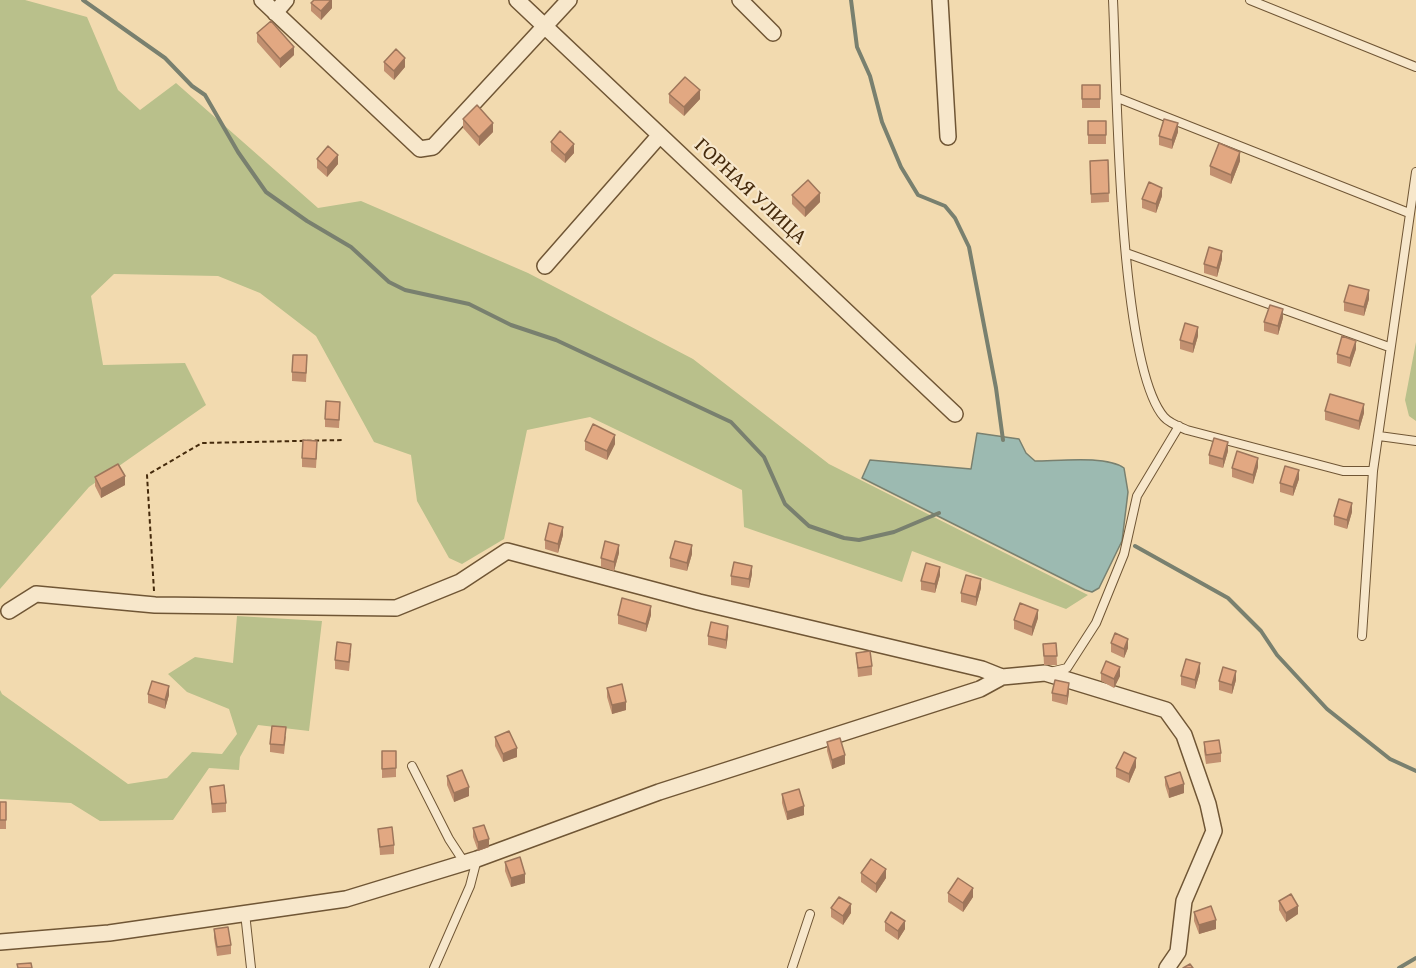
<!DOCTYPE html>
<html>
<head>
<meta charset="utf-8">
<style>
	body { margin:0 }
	canvas { display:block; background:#f2daaf }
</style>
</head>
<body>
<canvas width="1416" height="968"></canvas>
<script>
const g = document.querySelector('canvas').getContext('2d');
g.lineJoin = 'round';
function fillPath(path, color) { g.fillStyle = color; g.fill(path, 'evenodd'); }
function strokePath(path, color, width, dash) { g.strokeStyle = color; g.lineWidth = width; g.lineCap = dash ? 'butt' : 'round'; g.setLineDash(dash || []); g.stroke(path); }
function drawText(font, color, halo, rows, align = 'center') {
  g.font = font + ' "Gentium Book Plus",serif'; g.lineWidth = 4.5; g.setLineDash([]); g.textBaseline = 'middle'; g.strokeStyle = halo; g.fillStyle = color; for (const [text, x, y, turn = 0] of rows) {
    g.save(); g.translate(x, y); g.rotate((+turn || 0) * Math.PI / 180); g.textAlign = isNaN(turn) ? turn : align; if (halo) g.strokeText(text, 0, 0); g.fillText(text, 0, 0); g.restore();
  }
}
const green = new Path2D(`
	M0,0H25L87,17L118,90L140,110L176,83L318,208L361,201L528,273L693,359L829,464L1088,595L1066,609L912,551L902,582L744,527L742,490L590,417L527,430L504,539L462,564L449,558L417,501L411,455L374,442L316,336L260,293L218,276L114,274L91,296L103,365L185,363L206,405L89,487L0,589Z
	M1416,342V421L1409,416L1405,400Z
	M237,616L322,621L309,731L258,725L240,757L239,770L209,768L173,820L100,821L71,803L0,799V690L2,694L128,784L167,778L192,752L222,754L237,734L229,709L187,692L168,674L195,657L233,663Z`);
const water = new Path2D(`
	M977,433L1019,439L1026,453L1035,461C1058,461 1106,455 1124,468L1128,492L1122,541L1099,588L1092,592L1085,590L862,478L870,460L971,469Z`);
const stream = new Path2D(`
	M83,0L165,58L192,86L205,95L238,152L266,192L307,221L351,247L389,282L405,290L469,304L511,325L556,340L731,422L764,457L785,504L809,526L844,538L859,540L894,532L939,513
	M851,0L857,47L870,76L882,122L901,167L918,195L945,206L955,218L969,247L996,388L1003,440
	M1135,546L1228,598L1261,631L1277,655L1327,709L1390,759L1416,771
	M1399,968L1416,958`);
const path = new Path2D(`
	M154,591L147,475L202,443L344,440`);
const lane = new Path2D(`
	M1113,0C1117,80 1118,364 1164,417C1169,423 1180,427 1187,430L1343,471H1373
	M1250,0L1416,67
	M1118,98L1409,213
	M1126,253L1389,347
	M1379,436L1416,441
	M1362,636L1373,471L1416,172
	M1050,672L1067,668L1096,623L1124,554L1137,496L1179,426
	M412,766L449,839L464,862
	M245,913L251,968
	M434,968L470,886L477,859
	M792,968L810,914`);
const street = new Path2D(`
	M262,0L420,149L433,147L569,0
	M517,0L955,414
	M740,0L773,33
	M940,0L948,137
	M275,13L286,0
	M545,266L659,136
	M9,611L36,594L155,605L396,608L460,582L507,551L699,602L982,669L1002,677L1045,673L1166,710L1184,735L1208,804L1214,831L1184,901L1178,952L1167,968
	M0,942L109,933L346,899L477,859L659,792L980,689L1002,677`);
const wall = new Path2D(`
	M332,0V8L321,20L311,11V3Z
	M257,33L294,55L280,68L257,42Z
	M384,62L405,67L394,80L384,71Z
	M1082,85H1100V108H1082Z
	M669,94L700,99L684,116L669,103Z
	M463,119L493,132L479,146L463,128Z
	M1088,121H1106V144H1088Z
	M1178,132L1172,149L1159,145V136Z
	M551,142L574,153L565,163L551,151Z
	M317,159L338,164L327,177L317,168Z
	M1108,160L1109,202L1091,203L1090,161Z
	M1240,161L1231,184L1210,175V166Z
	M792,195L820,202L805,217L792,204Z
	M1162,196L1156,213L1142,208V199Z
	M1222,259L1217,277L1204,273V264Z
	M1369,299L1364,316L1344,311V302Z
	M1283,318L1278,335L1264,331V322Z
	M1198,336L1193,353L1180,349V340Z
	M1356,349L1350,367L1337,363V354Z
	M307,364L306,382L292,381V372Z
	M340,410L339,428L325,427V419Z
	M1325,411L1364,413L1359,430L1325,420Z
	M585,441L615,444L607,460L585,450Z
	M317,450L316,468L302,467V458Z
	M1228,451L1223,468L1209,464V455Z
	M1258,467L1253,484L1232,477V468Z
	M95,477L125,485L101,498L95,486Z
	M1299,479L1293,496L1280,492V483Z
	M1352,512L1347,529L1334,525V516Z
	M563,535L558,553L545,549V540Z
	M619,553L614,571L601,567V558Z
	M692,554L687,571L670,567V558Z
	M752,574L749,588L731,585V576Z
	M940,575L935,593L921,590V581Z
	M981,588L976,606L961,602V593Z
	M618,615H651L646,632L618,624Z
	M1038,618L1032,636L1014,629V620Z
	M728,635L726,649L708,645V636Z
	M1056,643L1057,665H1044L1043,644Z
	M1111,643L1128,648L1124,658L1111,652Z
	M351,653L349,671L335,669V660Z
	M856,653L872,666V675L858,677Z
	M1200,672L1195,689L1181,685V676Z
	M1101,673L1120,676L1114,688L1101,681Z
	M1236,680L1232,694L1219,690V681Z
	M607,688L626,710L612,714L607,697Z
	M1069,692L1067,705L1052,701V693Z
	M148,694L169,695L165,709L148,703Z
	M286,736L284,754L270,752V744Z
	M495,737L517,757L503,762L495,746Z
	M827,742L845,764L832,769L827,751Z
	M1204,742L1221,753V762L1206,764L1204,751Z
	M382,751H396V777L382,778Z
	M1136,767L1129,783L1116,777V768Z
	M447,776L469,796L454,802L447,785Z
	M1165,777L1184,793L1169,798L1165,785Z
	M210,787L226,803V812L212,813Z
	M782,794L804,815L787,820L782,803Z
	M0,802H6V829H0Z
	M473,828L489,847L478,851L473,837Z
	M378,829L394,845V854L380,855Z
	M505,862L525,883L511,887L505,871Z
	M861,873L886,878L876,893L861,882Z
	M948,893L973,897L963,912L948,902Z
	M1279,901L1298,914L1286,922L1279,910Z
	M831,908L851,913L843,925L831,917Z
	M1194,912L1216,929L1199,934L1194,921Z
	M885,922L905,929L898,940L885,931Z
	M214,929L231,945V954L217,956L214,938Z`);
const shadedWall = new Path2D(`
	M331,0H332V8L321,20V11Z
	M294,47V55L280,68V59Z
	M405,58V67L394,80V71Z
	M700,90V99L684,116V107Z
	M493,123V132L479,146V137Z
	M1178,123V132L1172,149V140Z
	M574,144V153L565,163V155Z
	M1240,152V161L1231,184V175Z
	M338,155V164L327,177V168Z
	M1162,188V196L1156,213V204Z
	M820,193V202L805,217V208Z
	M1222,251V259L1217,277V268Z
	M1369,290V299L1364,316V307Z
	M1283,309V318L1278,335V326Z
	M1198,327V336L1193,353V344Z
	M1356,341V349L1350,367V358Z
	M1364,404V413L1359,430V421Z
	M615,435V444L607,460V451Z
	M1228,442V451L1223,468V459Z
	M1258,458V467L1253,484V475Z
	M1299,470V479L1293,496V487Z
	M125,476V485L101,498V489Z
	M1352,503V512L1347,529V520Z
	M563,527V535L558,553V544Z
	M619,545V553L614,571V562Z
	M692,545V554L687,571V563Z
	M752,566V574L749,588V579Z
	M940,567V575L935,593V584Z
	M981,579V588L976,606V597Z
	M651,606V615L646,632V624Z
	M1038,610V618L1032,636V627Z
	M728,626V635L726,649V640Z
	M1128,639V648L1124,658V649Z
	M1200,663V672L1195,689V680Z
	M1120,667V676L1114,688V679Z
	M1236,671V680L1232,694V685Z
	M1069,683V692L1067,705V696Z
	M169,686V695L165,709V700Z
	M626,702V710L612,714V705Z
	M517,748V757L503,762V754Z
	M845,755V764L832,769V760Z
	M1136,758V767L1129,783V774Z
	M1184,784V793L1169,798V789Z
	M469,787V796L454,802V793Z
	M804,806V815L787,820V812Z
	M489,839V847L478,851V842Z
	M886,869V878L876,893V884Z
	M525,874V883L511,887V878Z
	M973,888V897L963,912V903Z
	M851,904V913L843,925V916Z
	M1298,906V914L1286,922V913Z
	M1216,920V929L1199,934V925Z
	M905,921V929L898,940V931Z`);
const building = new Path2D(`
	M314,0H331L321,11L311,3Z
	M271,21L294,47L280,59L257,33Z
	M396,49L405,58L394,71L384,62Z
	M685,77L700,90L684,107L669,94Z
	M1082,85H1100V99H1082Z
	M477,105L493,123L479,137L463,119Z
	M1164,119L1178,123L1172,140L1159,136Z
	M1088,121H1106V135H1088Z
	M560,131L574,144L565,155L551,142Z
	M1219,143L1240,152L1231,175L1210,166Z
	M328,146L338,155L327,168L317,159Z
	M1108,160L1109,193L1091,194L1090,161Z
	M808,180L820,193L805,208L792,195Z
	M1149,182L1162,188L1156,204L1142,199Z
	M1209,247L1222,251L1217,268L1204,264Z
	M1349,285L1369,290L1364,307L1344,302Z
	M1270,305L1283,309L1278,326L1264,322Z
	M1185,323L1198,327L1193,344L1180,340Z
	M1342,336L1356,341L1350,358L1337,354Z
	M293,355H307L306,373L292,372Z
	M1330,394L1364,404L1359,421L1325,411Z
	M326,401L340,402L339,420L325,419Z
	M593,424L615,435L607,451L585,441Z
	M1214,438L1228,442L1223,459L1209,455Z
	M303,440L317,441L316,459L302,458Z
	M1237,451L1258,458L1253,475L1232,468Z
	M118,464L125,476L101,489L95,477Z
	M1285,466L1299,470L1293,487L1280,483Z
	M1339,499L1352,503L1347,520L1334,516Z
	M549,523L563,527L558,544L545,540Z
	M605,541L619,545L614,562L601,558Z
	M675,541L692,545L687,563L670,558Z
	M734,562L752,566L749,579L731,576Z
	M926,563L940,567L935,584L921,581Z
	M966,575L981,579L976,597L961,593Z
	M622,598L651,606L646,624L618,615Z
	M1020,603L1038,610L1032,627L1014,620Z
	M711,622L728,626L726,640L708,636Z
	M1115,633L1128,639L1124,649L1111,643Z
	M337,642L351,644L349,662L335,660Z
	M1056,643L1057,656H1044L1043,644Z
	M870,651L872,666L858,668L856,653Z
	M1186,659L1200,663L1195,680L1181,676Z
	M1106,661L1120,667L1114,679L1101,673Z
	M1223,667L1236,671L1232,685L1219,681Z
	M1055,680L1069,683L1067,696L1052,693Z
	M152,681L169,686L165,700L148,694Z
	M622,684L626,702L612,705L607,688Z
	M272,726L286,727L284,745L270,744Z
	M509,731L517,748L503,754L495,737Z
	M840,738L845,755L832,760L827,742Z
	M1219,740L1221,753L1206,755L1204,742Z
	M382,751H396V768L382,769Z
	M1124,752L1136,758L1129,774L1116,768Z
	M462,770L469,787L454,793L447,776Z
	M1180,772L1184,784L1169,789L1165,777Z
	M224,785L226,803L212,804L210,787Z
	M799,789L804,806L787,812L782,794Z
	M0,802H6V820H0Z
	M484,825L489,839L478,842L473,828Z
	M392,827L394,845L380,847L378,829Z
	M520,857L525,874L511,878L505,862Z
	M871,859L886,869L876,884L861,873Z
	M958,878L973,888L963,903L948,893Z
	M1291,894L1298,906L1286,913L1279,901Z
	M839,897L851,904L843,916L831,908Z
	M1211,906L1216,920L1199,925L1194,912Z
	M891,912L905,921L898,931L885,922Z
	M228,927L231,945L217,947L214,929Z
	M31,963L32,968H18L17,964Z
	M1190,964L1193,968H1183Z`);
const streetNames = [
	["ГОРНАЯ УЛИЦА",750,192,43]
];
fillPath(green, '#b9c08b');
fillPath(water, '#9cbab1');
strokePath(water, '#79806f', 1.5);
strokePath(stream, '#79806f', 4);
strokePath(lane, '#705635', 10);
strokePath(street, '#705635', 18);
strokePath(path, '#452a0c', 2, [4.5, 3]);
strokePath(lane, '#f7e7cb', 8);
strokePath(street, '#f7e7cb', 15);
fillPath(wall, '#c29070');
fillPath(shadedWall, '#9e765b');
fillPath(building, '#e2a882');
strokePath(building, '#9e765b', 1.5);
drawText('21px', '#452a0c', '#f7e7cb', streetNames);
</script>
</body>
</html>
